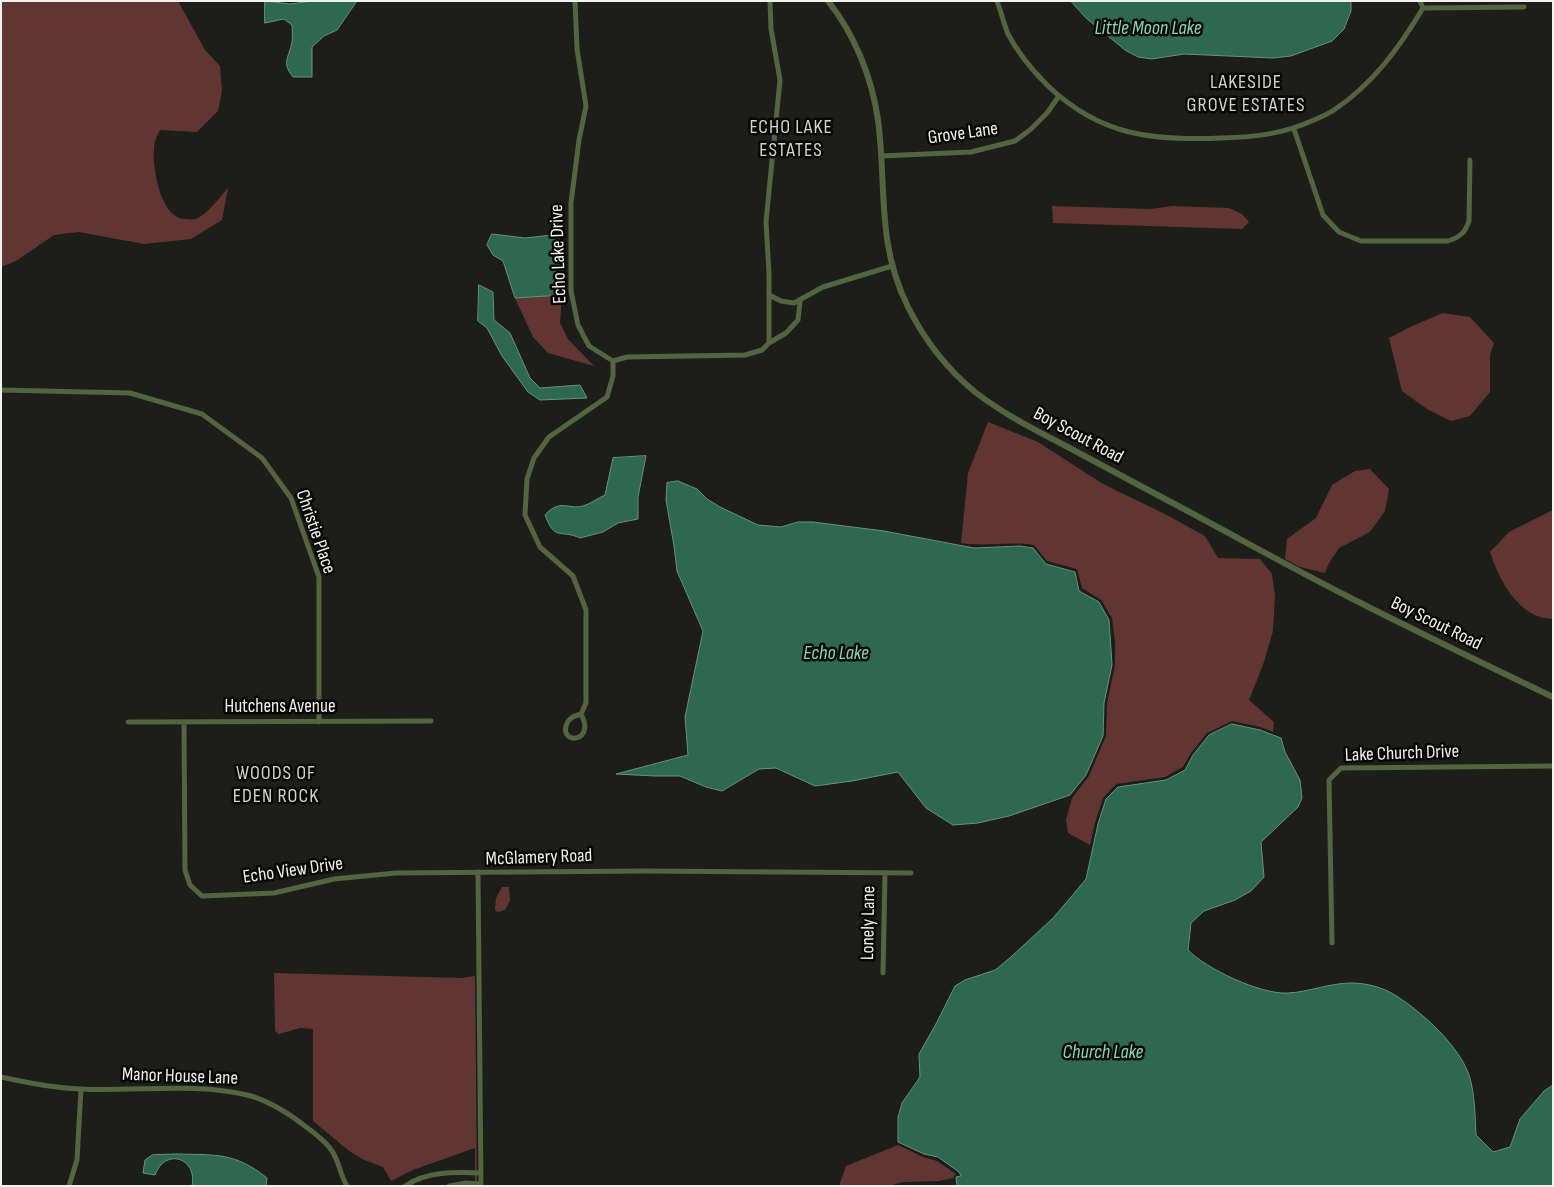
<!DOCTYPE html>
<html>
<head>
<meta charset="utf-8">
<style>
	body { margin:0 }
	#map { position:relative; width:1554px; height:1187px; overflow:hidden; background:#1d1d1a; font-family:"Sofia Sans Condensed",sans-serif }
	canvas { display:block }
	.frame { position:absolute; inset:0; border:2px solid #f1f1ef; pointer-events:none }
</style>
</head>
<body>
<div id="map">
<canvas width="1554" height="1187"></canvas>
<div class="frame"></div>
</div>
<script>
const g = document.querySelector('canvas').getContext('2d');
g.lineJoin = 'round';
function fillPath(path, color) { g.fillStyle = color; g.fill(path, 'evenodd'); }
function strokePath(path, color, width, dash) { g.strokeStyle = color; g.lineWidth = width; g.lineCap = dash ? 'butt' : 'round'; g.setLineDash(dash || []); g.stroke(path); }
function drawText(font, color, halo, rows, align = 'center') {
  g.font = font + ' "Sofia Sans Condensed",sans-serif'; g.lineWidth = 5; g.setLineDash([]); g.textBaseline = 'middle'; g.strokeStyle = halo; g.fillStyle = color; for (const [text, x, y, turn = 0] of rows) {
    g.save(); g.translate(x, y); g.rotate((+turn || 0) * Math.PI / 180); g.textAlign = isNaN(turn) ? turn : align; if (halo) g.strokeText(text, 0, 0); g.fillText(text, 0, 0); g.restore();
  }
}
const green = new Path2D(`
	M1,1H178L205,50L220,66L222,91L218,111L197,132L160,130C157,136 154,142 154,149C152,168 161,220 186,219C190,219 194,220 198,218C209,212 219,198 228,188L222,220L191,239L144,244L79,232L54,235L16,261L1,267Z
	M1052,206L1151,209L1172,206L1229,208L1242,214L1249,222L1242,229L1053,223Z
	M562,295L560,323L568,339L594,366L548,353L533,337L515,298Z
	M1443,313L1470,317L1494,343L1490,355V392L1470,416L1451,421L1427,409L1402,391L1389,338L1412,326Z
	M988,422L1038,442L1103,484L1165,514L1205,536L1218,558L1260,559L1272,574L1275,596L1273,631L1263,665L1249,700L1274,722L1273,732L1261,727L1232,721L1207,733L1191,753L1183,767L1165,777L1116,784L1103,798L1095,823L1090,845L1068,833L1066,820L1072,798L1089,776L1106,736L1107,704L1115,665V642L1112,618L1101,600L1082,588L1077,569L1047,561L1034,545C1010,541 985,547 961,543L968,473Z
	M1370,469L1389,489L1385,511L1370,532L1339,548L1329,563L1325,573L1300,567L1285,559L1287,539L1316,518L1332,485L1355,471Z
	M1553,510V619C1519,619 1499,580 1490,552L1509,532Z
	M502,887H509L510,901L505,910L498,912L495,910L496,898Z
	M274,973L462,978L475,976L477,1186H475V1148L413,1170L391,1181L383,1167L362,1159L348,1150L313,1121V1029L300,1028L279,1034L275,1031Z
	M898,1145L923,1157L937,1161L956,1174L953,1178L939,1181L903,1182L888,1186H839L846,1166Z`);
const water = new Path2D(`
	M265,1L290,4L313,1H357L337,30L324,36L312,47V77H293C281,62 289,58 292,42C293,36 292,30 292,25L284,19L265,23Z
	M1071,1H1351V11L1344,29L1332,41L1291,56L1273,58L1184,54L1152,59L1138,57L1125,50L1086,18Z
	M492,234L525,238L552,235L562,240L564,254L562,295L515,298L503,261L493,255L487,245Z
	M479,285L493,292L494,320L510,333L530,378L540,388L580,385L587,398L540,400L528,392L502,356L487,328L478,321Z
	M646,456L638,497V519L618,523L603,532L580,538C561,529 555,542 545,515C560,498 569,510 583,506C590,504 598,498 605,495L613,458Z
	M678,481L697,489L707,499L720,507L758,525L781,527L798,522H813L884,531L974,548L1020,546L1033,548L1046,564L1075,572L1079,591L1099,602L1109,620L1112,665L1104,703L1103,736L1086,775L1070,795L1009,816L978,823L953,825L926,808L898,772L852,781L815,786L776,768L759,769L722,791L706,787L680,776H655L616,774L688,755L685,717L703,631L677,571L674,546L666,500L667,483Z
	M1232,724L1260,730L1281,738L1285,752L1300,780L1302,798L1298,807L1261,842L1264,877L1251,891L1235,900L1204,911L1191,923L1188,950C1206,969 1262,995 1288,993C1309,992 1330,983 1351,983C1366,983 1382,987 1395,995C1422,1012 1461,1047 1470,1078C1475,1097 1475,1116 1476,1135L1493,1152L1510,1147L1520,1119L1544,1091L1553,1085V1186H957L956,1177L961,1176L959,1172L938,1157L924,1154L898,1142V1117L902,1103L920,1077L919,1054L937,1022L955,986L965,980L995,970L1011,957L1053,918L1071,897L1086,879L1098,824L1106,799L1118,787L1166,780L1185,770L1193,755L1209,735Z
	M176,1154C215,1155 235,1152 267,1178L266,1186H192C198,1158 165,1147 155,1175L143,1173L145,1160L152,1155Z`);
const minor = new Path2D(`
	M575,1L577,49L586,106L579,140L571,203V291L578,325L589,346L613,361L627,357L745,355L762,350L769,343V273L766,222L780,80L771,29L770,1
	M997,1C1001,12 1004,24 1008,34C1018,53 1032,70 1047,85C1100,136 1152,141 1222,138C1256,137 1283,134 1314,120C1321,117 1328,114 1334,110C1373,84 1399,48 1423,8L1420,1
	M1423,8L1524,7
	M1294,129L1323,215L1339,232L1361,241H1448C1460,237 1465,233 1469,221L1470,160
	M881,156L971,152L1015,141L1031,129L1047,113L1059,96
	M769,295L781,301L794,303L823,287L892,266
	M769,343L786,333L798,320L800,302
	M1,390L130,393L202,414L262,458L291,498L319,577V722
	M581,714C596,742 561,745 566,726C568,718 574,716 581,714L586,703V610L573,576L540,547L525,515L527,479L534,458L549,437L607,397L613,376V361
	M128,722L431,721
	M184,722L185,870L190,885L202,896L274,893L334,879L396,873L644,871L911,873
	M478,872L481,1186
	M1332,943L1329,780L1341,768L1553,766
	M883,973L885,873
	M1,1077C28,1083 53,1088 80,1089C134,1092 195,1082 247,1095C267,1100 285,1111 301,1123C311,1131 325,1140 332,1151C339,1161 340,1175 347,1186
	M69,1186L77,1160L81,1089
	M405,1186C427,1171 455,1172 481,1173
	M449,1186L466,1183L481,1184`);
const tertiary = new Path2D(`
	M828,1C855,35 872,78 878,120C887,188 876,242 908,307C924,339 947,369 975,392C1002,413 1033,429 1064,445C1097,463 1131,481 1165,499C1226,531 1286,565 1347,596C1415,631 1484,664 1553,697`);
const streetNames = [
	["Grove Lane",963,134,-8],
	["Echo Lake Drive",559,254,-92],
	["Boy Scout Road",1078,436,28],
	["Christie Place",315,532,71],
	["Boy Scout Road",1436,624,26],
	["Hutchens Avenue",280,707],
	["Lake Church Drive",1402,754,-2],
	["McGlamery Road",539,858,-2],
	["Echo View Drive",293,871,-8],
	["Lonely Lane",869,923,-89],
	["Manor House Lane",180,1077,2]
];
const waterNames = [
	["Little Moon Lake",1148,29],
	["Echo Lake",836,654],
	["Church Lake",1103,1053]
];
const neighbourhoodNames = [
	["LAKESIDE",1246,83],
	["GROVE ESTATES",1246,106],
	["ECHO LAKE",791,128],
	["ESTATES",791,151],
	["WOODS OF",276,774],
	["EDEN ROCK",276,797]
];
fillPath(green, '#613632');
fillPath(water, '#2e6851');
strokePath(water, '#689180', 1);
strokePath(minor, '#526440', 5);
strokePath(tertiary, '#526440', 6);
drawText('19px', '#f1f1ef', '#070706', streetNames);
drawText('italic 20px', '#81dbb5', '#070706', waterNames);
g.letterSpacing = '1px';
drawText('20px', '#d4d3cf', '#070706', neighbourhoodNames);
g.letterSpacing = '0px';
</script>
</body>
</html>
